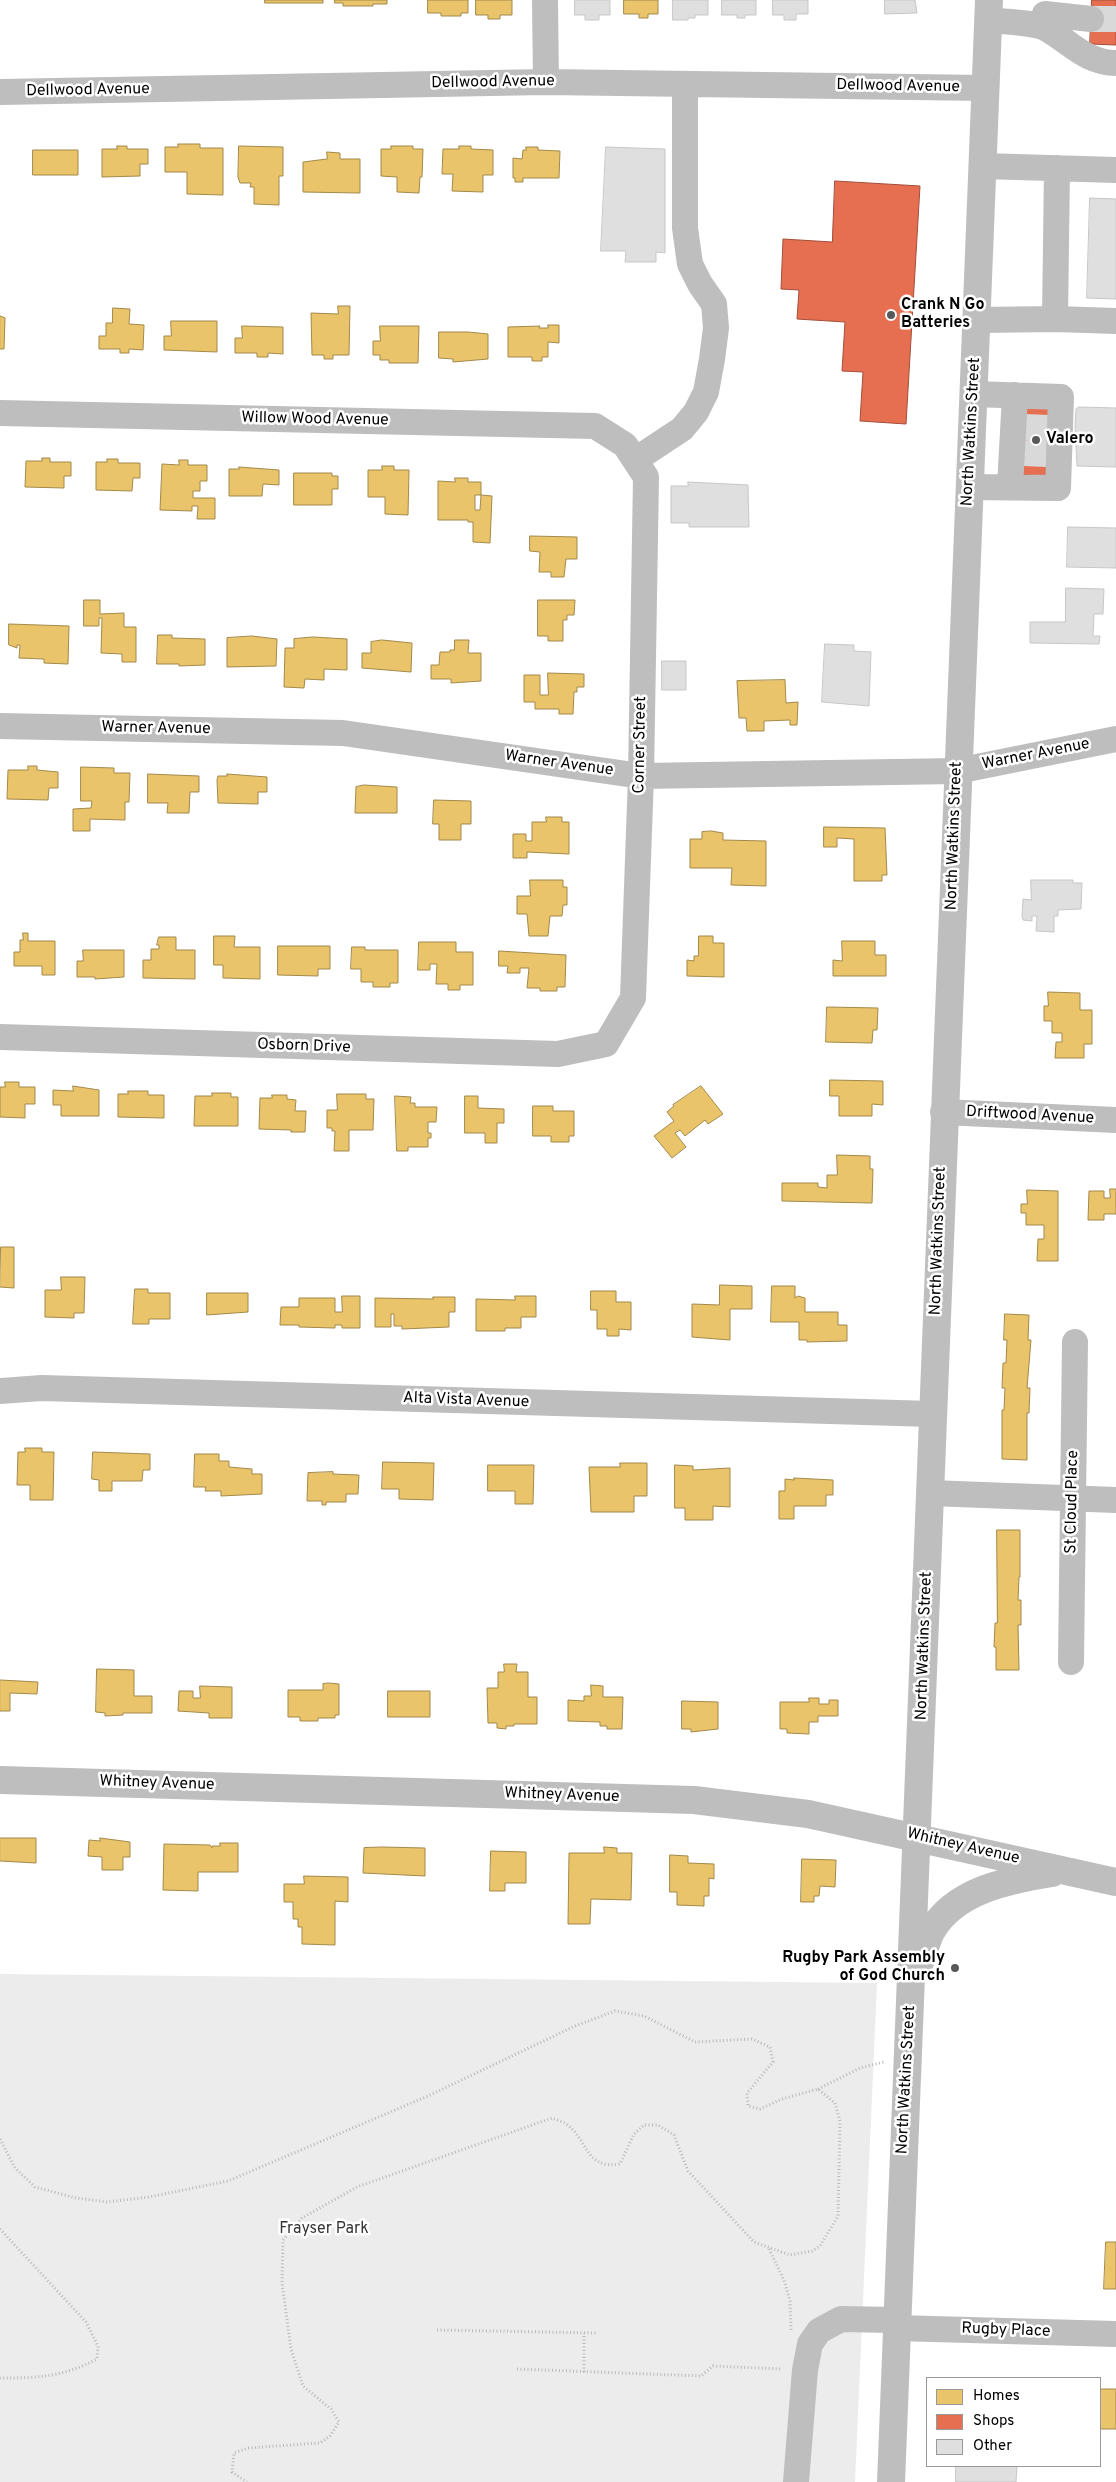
<!DOCTYPE html>
<html>
<head>
<meta charset="utf-8">
<style>
	body { margin:0 }
	#map { position:relative; width:1116px; height:2482px; overflow:hidden; background:#fff; font-family:Overpass,sans-serif }
	canvas { display:block }
	.legend { position:absolute; left:926px; top:2377px; width:175px; height:90px; box-sizing:border-box; background:#fff; border:1px solid #999; margin:0; padding:6px 9px; list-style:none; font-size:15px; color:#000 }
	.legend li { display:flex; align-items:center; gap:10px; height:25px }
	.legend b { width:25px; border:1px solid #999 }
</style>
</head>
<body>
<div id="map">
<canvas width="1116" height="2482"></canvas>
<ul class="legend">
<li><b style="height:14px;background:#e9c46a"></b>Homes</li>
<li><b style="height:14px;background:#e76f51"></b>Shops</li>
<li><b style="height:14px;background:#dfdfdf"></b>Other</li>
</ul>
</div>
<script>
const g = document.querySelector('canvas').getContext('2d');
g.lineJoin = 'round';
function fillPath(path, color) { g.fillStyle = color; g.fill(path, 'evenodd'); }
function strokePath(path, color, width, dash) { g.strokeStyle = color; g.lineWidth = width; g.lineCap = dash ? 'butt' : 'round'; g.setLineDash(dash || []); g.stroke(path); }
function drawText(font, color, halo, rows, align = 'center') {
  g.font = font + ' Overpass,sans-serif'; g.lineWidth = 5; g.setLineDash([]); g.textBaseline = 'middle'; g.strokeStyle = halo; g.fillStyle = color; for (const [text, x, y, turn = 0] of rows) {
    g.save(); g.translate(x, y); g.rotate((+turn || 0) * Math.PI / 180); g.textAlign = isNaN(turn) ? turn : align; if (halo) g.strokeText(text, 0, 0); g.fillText(text, 0, 0); g.restore();
  }
}
const green = new Path2D(`
	M0,1974L877,1983L855,2482H0Z`);
const homes = new Path2D(`
	M265,0H323V3H265Z
	M335,0H387V4H373V6H343V3H335Z
	M428,0H468V13H461V16H441V13H428Z
	M476,0H512V15H500V19H488V15H476Z
	M624,0H658V14H648V18H639V14H624Z
	M178,144H200V148H223V195L187,194V172H165V147H178Z
	M117,146H127V149H148V164H140V176L102,177V149H117Z
	M239,146L283,147V176H279V205L254,204V187H250L251,183H240L238,177Z
	M391,146H413V149H423L422,177H420L419,193L397,192V177L381,176V149H391Z
	M459,146H471V149L493,150V175H483V192L452,191L453,174H442L443,149H459Z
	M526,147H538V150L560,151L559,178H523V182H515V178H513V158L522,159L523,150H526Z
	M33,150H78V175H33Z
	M327,152L340,153V159H360V193L303,192V162L327,159Z
	M338,306H350L349,355H333V359H324V355H312L311,313L338,314Z
	M113,308L130,309L129,324L144,325L143,350L129,349V353H120V349H99V336H106V323H112Z
	M0,316L5,318L4,349H0Z
	M171,321H217V352L164,350V336H171Z
	M548,325H559V343L548,342V357H542V361H532V357H508V327L540,326L539,328H548Z
	M242,326L283,327V354L268,353V357H257V353H235V338H242Z
	M380,326H419L418,363H389V360H380V355H373V341H380Z
	M439,332H468L488,334V359L453,362V359L439,358Z
	M42,458H50V462H71V476H64V488L25,487L26,461H42Z
	M107,459H118V463H140V478H133L132,491L96,490V462H107Z
	M179,460H188V465H207V481H200V491H193V498H215V519H197L198,506H192V511L160,510L162,464L179,465Z
	M382,466H394V470H409L408,515L385,514V497H368V470H382Z
	M239,467L279,470V485L263,484L262,496H229V469H239Z
	M294,473H332V476H338V489H332V505H294Z
	M455,478H468V482H481V495H475V510H480L481,495L492,496L490,543L473,542V522H468V520H438V481L455,482Z
	M530,536L577,537V559H566L564,577H551V572H539L540,552L530,551Z
	M84,600H100V614L124,613V627H136V662H122V654L101,653L102,618H99V626H84Z
	M538,600H575L574,615H567V620H563V641H548V636H538Z
	M9,624L69,626L68,664L44,663V659L19,658L20,645H17V648L9,645Z
	M158,635H172V638L205,639V665L179,666V664H157Z
	M252,636L277,639L276,666L227,667V638Z
	M313,637L347,639V670L324,669V680L305,679L304,688L284,687L285,648H294V639Z
	M382,640L412,643L411,672L362,668V653H371V642Z
	M455,640H469L468,653H481V681L451,683V679H431V665H439L440,652H450V650H454Z
	M548,673L584,674V687H577V692H574L573,714H559V709H535V702H524V675H540V695H548Z
	M785,680L786,703L798,702L797,725H790V720L764,721V731H747L746,718H739L737,681Z
	M28,766H37V770L58,772V788H49L48,800L7,799L8,770H28Z
	M81,767L114,768V773H130L129,802H125V820L90,819V831H73V809L91,808L92,801H81Z
	M148,774L199,776V792H190L189,813H167L168,803H148Z
	M227,774L267,777V792H258V804L218,803L217,780L218,776H227Z
	M364,785L397,787V813H355L356,787Z
	M434,800L471,801V824H461V840H439V824H433Z
	M546,817H562V822H569V854L527,852V858H513V834H526V841H532V822H546Z
	M824,827L885,828L887,875H882V881H854V839L837,838V847H824Z
	M711,831L723,833V840L766,841V886L731,885L732,868H690V839H702V832Z
	M530,880H563V887H567V905H563L562,916H550L548,936H529L527,914H517V896H530Z
	M23,933H28V941H55V975H42V966H14V952H20V940H23Z
	M214,936H235L234,947H260V979L223,978V965H214Z
	M699,936H713V943H724V977L687,976V960L694,961V956H698Z
	M159,937H176V950H195V979L143,978V960H151V949H159V945H157Z
	M842,941H875V955H886V976H833V960L842,961Z
	M419,942H456V952H473V985H460V990H448V984H436L437,964H430V970H418Z
	M278,946H330V969H318V976L278,975Z
	M352,947H365V950H398V983H390V987H373V982H361V969H351Z
	M83,950H124V977L95,979V977H77V961H83Z
	M499,951L566,955L565,987H557V991H540V988H527L529,968H520V973H507L508,966H499Z
	M1048,992L1080,993V1010H1092V1044H1084V1058H1055L1056,1042H1062V1033H1052V1021H1044V1006H1048Z
	M827,1007L878,1008L877,1030H873L872,1043L826,1042Z
	M830,1080L883,1081V1105L872,1104V1116H839V1096H830Z
	M5,1082H19V1087H35V1104H25V1118L0,1117V1087H5Z
	M73,1086L99,1090V1116H61V1105H53V1090L73,1091Z
	M701,1086L723,1114L708,1124L705,1120L685,1136L680,1130L675,1133L686,1147L672,1158L654,1136L674,1121L667,1112L674,1106L673,1105Z
	M128,1091H148V1095H164V1118L118,1117V1094H128Z
	M212,1093H231V1097H238V1126H194L195,1096H212Z
	M337,1094H366V1099H374L373,1130H349V1151H334L335,1131H332V1128H327V1110H337Z
	M272,1095H287V1099L296,1100L295,1111H306L305,1132H291V1130L259,1129L260,1098H272Z
	M395,1096L411,1097L410,1103H415V1107H437L436,1122H428V1133H431V1138H428V1147H408V1151H397Z
	M465,1096H478V1108L504,1109V1123H497V1143H485V1133H465Z
	M533,1106H553V1111H574V1136H569V1142H551V1136H533Z
	M837,1155L870,1156V1169H873L872,1203L782,1201V1183H818V1187L827,1188V1175H837Z
	M1110,1189H1116V1214H1104V1220H1088L1089,1191H1104V1198H1110Z
	M1027,1190L1058,1191V1261H1037L1038,1239H1044V1225H1026V1213H1021V1204H1027Z
	M1,1247H14V1288L0,1287Z
	M61,1277H85L84,1313H74V1318L45,1317V1290H61Z
	M720,1285L752,1286V1309H730V1340L692,1337V1304L719,1305Z
	M772,1286H795V1298L798,1296L805,1298V1312H838V1325H847V1341L807,1342V1340H799V1322H771Z
	M135,1289H148V1293H170V1319H149V1324H133Z
	M591,1291H616V1302H631V1330L619,1329V1336H607V1329H597V1310H591Z
	M207,1293H248V1312L207,1315Z
	M342,1296H360V1328H342V1325H335V1328L299,1327V1325H280L281,1307H299V1298H335V1312H342Z
	M515,1296H536V1317H521V1328H505V1331H476V1299L515,1300Z
	M433,1297H455V1312H449V1327L402,1329V1326H394V1314H391V1327H375V1298L433,1299Z
	M1005,1314L1029,1315L1028,1340H1031L1027,1388H1030L1029,1413H1027V1460L1002,1459V1410H1004L1005,1388H1002L1003,1363H1006L1007,1340H1004Z
	M25,1448H42V1452H54L53,1500H30V1485H17L18,1452H25Z
	M93,1452L150,1454V1470H143L142,1481H112V1491H99V1480L92,1479Z
	M195,1454H219V1461H229V1467L252,1469V1474H262V1494L221,1496V1491H205L206,1487H194Z
	M383,1462L434,1463L433,1500L399,1499V1489H382Z
	M620,1463H647V1496H634V1512H591L589,1467H620Z
	M488,1465H534L533,1504H515V1491H488Z
	M675,1465L693,1466V1470L730,1468V1507L713,1506V1520H685V1508H675Z
	M333,1472V1474L359,1475L358,1494H346V1502H326V1505H322V1501H307L308,1473Z
	M794,1478L833,1480V1495H826V1506H794V1519H779V1491H785V1479L794,1480Z
	M997,1530H1020V1577H1019L1018,1600H1021V1625H1018L1019,1670H996V1647H994L995,1623H997Z
	M504,1664H517L516,1672H528V1697H537V1724H514V1726H506V1729L497,1728V1723H488L487,1688H498V1672H504Z
	M97,1669L134,1670V1696H152V1713H123V1715L105,1716V1713L96,1712Z
	M0,1680L38,1682L37,1694L10,1693V1711H0Z
	M329,1683L339,1684V1715H335V1718H318V1721H300V1717H288V1690H323V1684Z
	M591,1685L603,1686V1697H623L622,1729H607V1726H600V1722L568,1721V1700L584,1701V1696H591Z
	M200,1686L232,1687V1718H209V1713L178,1711L179,1691H193V1698H200Z
	M388,1691H430V1717H388Z
	M809,1698H819V1704H829V1700H838V1716H818V1722H809V1734L787,1733V1729H780V1702H809Z
	M682,1701L718,1702V1729L691,1732V1729H682Z
	M0,1838H36V1863L0,1861Z
	M100,1838L130,1842V1857H123V1870H102V1857L88,1856L89,1840L100,1841Z
	M220,1843H238V1872H198V1891L163,1890L164,1844L210,1845L212,1848V1846H220Z
	M382,1847L425,1848V1876L363,1873L364,1848Z
	M604,1847L617,1848V1853H632L631,1900L591,1899L590,1924H568L569,1853H604Z
	M491,1851L526,1852V1883H505V1891H490Z
	M670,1855L688,1856V1863L714,1864V1879L709,1878V1896H704V1906L677,1905V1892H670Z
	M802,1859L836,1860L835,1887L820,1886L819,1896H814V1902H801Z
	M304,1876L348,1877V1902L335,1901V1945L302,1944V1927H298V1919H293V1902H284V1884H304Z
	M1106,2242H1116V2289H1104Z
	M1100,2389H1116V2429H1100Z`);
const shops = new Path2D(`
	M1092,0H1116V45L1090,44Z
	M835,181L920,186L906,424L860,421L863,372L842,371L845,322L797,319L799,290L781,289L783,239L832,242Z
	M1025,405L1049,406L1046,476L1023,475Z`);
const building = new Path2D(`
	M575,0H610V15H599V20H585V15H575Z
	M673,0H708V15H695V18H688V20H673Z
	M722,0H756V15H745V18H737V15H722Z
	M773,0H808V14H796V20H784V15H773Z
	M885,0H915L917,13L885,14Z
	M606,147L665,149V253L656,252V262H625L626,251H601Z
	M1090,198L1116,199V299L1087,298Z
	M1079,407L1116,408V467L1077,466L1075,427L1076,409Z
	M688,482L748,485L749,527H689V523H671V486H688Z
	M1068,527L1116,528V568L1067,567Z
	M1066,588L1104,589L1103,614H1094L1093,636H1100L1099,644L1030,643V622H1065Z
	M825,644L854,645V651L871,652L869,706L822,702Z
	M662,661H686V690H662Z
	M1031,880H1073V883H1082L1081,909L1058,910V916H1054V932L1036,931L1037,916H1032V921L1023,920L1022,916L1023,899L1031,900Z
	M956,2466H1017L1016,2482H956Z`);
const minorTunnel = new Path2D(`
	M1091,19H1116
	M1025,427L1048,428
	M1024,453L1047,454`);
const path = new Path2D(`
	M818,2089L860,2068L884,2062
	M0,2139L15,2168L35,2187L76,2198L107,2202L149,2197L228,2181L428,2096L575,2026L615,2011L644,2016L695,2042L752,2039L770,2047L773,2062L747,2093L748,2106L760,2109L782,2099L818,2089L835,2103L840,2121L838,2216L820,2246L812,2251L790,2255L754,2242L688,2171L674,2135L658,2125H644L634,2134L620,2164C585,2170 588,2139 566,2124C562,2121 556,2120 552,2118L357,2187L302,2218L283,2240L282,2283L291,2349L303,2386L331,2409L339,2422L330,2436L320,2443L248,2448L234,2453L232,2472L247,2482
	M0,2229L86,2322L98,2346L97,2359C63,2377 38,2378 0,2378
	M769,2249L784,2280L790,2301L791,2331
	M437,2330L597,2333
	M517,2369L701,2376L713,2366L782,2369
	M584,2372V2333`);
const minor = new Path2D(`
	M545,0L546,82
	M1045,14L1091,19
	M988,20C1003,22 1035,22 1047,29C1070,42 1086,63 1116,63
	M0,92L546,82L986,88
	M983,166L1116,170
	M1055,319L1116,321
	M977,320L1055,319L1057,168
	M0,413L595,426L625,445L646,477L641,776L633,998L606,1044L558,1054L0,1037
	M635,460L682,429L696,412L706,392L712,359L716,328L714,304L700,284L690,264L685,228V84
	M969,487L1058,488L1061,397L973,394
	M1010,487L1015,395
	M0,726L343,733L641,776L957,771L1116,739
	M943,1112L1116,1120
	M0,1391L42,1388L932,1414
	M930,1493L1116,1500
	M1071,1662L1075,1342
	M896,2328L1116,2334
	M796,2482L805,2370L810,2344L819,2331L841,2319L896,2320`);
const major = new Path2D(`
	M0,1780L694,1800L808,1814L1116,1882
	M919,1965C923,1955 926,1942 931,1932C954,1890 1009,1880 1052,1873
	M891,2482L989,0`);
const markers = [
	[891,315,5,"#595959"],
	[1036,440,5,"#595959"],
	[955,1968,5,"#595959"]
];
const streetNames = [
	["Dellwood Avenue",493,83,-1],
	["Dellwood Avenue",898,87,1],
	["Dellwood Avenue",88,91,-1],
	["Willow Wood Avenue",315,420,1],
	["North Watkins Street",972,432,-87],
	["Warner Avenue",156,729,1],
	["Corner Street",641,745,-89],
	["Warner Avenue",1036,755,-11],
	["Warner Avenue",559,764,8],
	["North Watkins Street",955,836,-88],
	["Osborn Drive",304,1047,2],
	["Driftwood Avenue",1030,1116,3],
	["North Watkins Street",939,1241,-88],
	["Alta Vista Avenue",466,1401,2],
	["St Cloud Place",1073,1502,-89],
	["North Watkins Street",925,1646,-88],
	["Whitney Avenue",157,1784,2],
	["Whitney Avenue",562,1796,2],
	["Whitney Avenue",963,1847,13],
	["North Watkins Street",907,2080,-87],
	["Rugby Place",1006,2331,2]
];
const poiNames = [
	["Crank N Go",901,306],
	["Batteries",901,324],
	["Valero",1046,440],
	["Rugby Park Assembly",945,1959,"right"],
	["of God Church",945,1977,"right"]
];
const parkNames = [
	["Frayser Park",324,2230]
];
fillPath(green, '#ececec');
fillPath(homes, '#e9c46a');
strokePath(homes, '#a3894a', 1);
fillPath(shops, '#e76f51');
strokePath(shops, '#a24e39', 1);
fillPath(building, '#dfdfdf');
strokePath(building, '#c7c7c7', 1);
strokePath(minorTunnel, '#d9d9d9', 26, [26, 13]);
strokePath(path, '#b9b9b9', 3, [1, 2.5]);
strokePath(minor, '#bebebe', 26);
strokePath(major, '#bebebe', 28);
for (const [x, y, r, color] of markers) { const dot = new Path2D(); dot.arc(x, y, r, 0, 2 * Math.PI); g.fillStyle = color; g.fill(dot); strokePath(dot, '#fff', 2); }
drawText('16px', '#000', '#fff', streetNames);
drawText('bold 16px', '#000', '#fff', poiNames, 'left');
drawText('16px', '#333', '#fff', parkNames);
</script>
</body>
</html>
